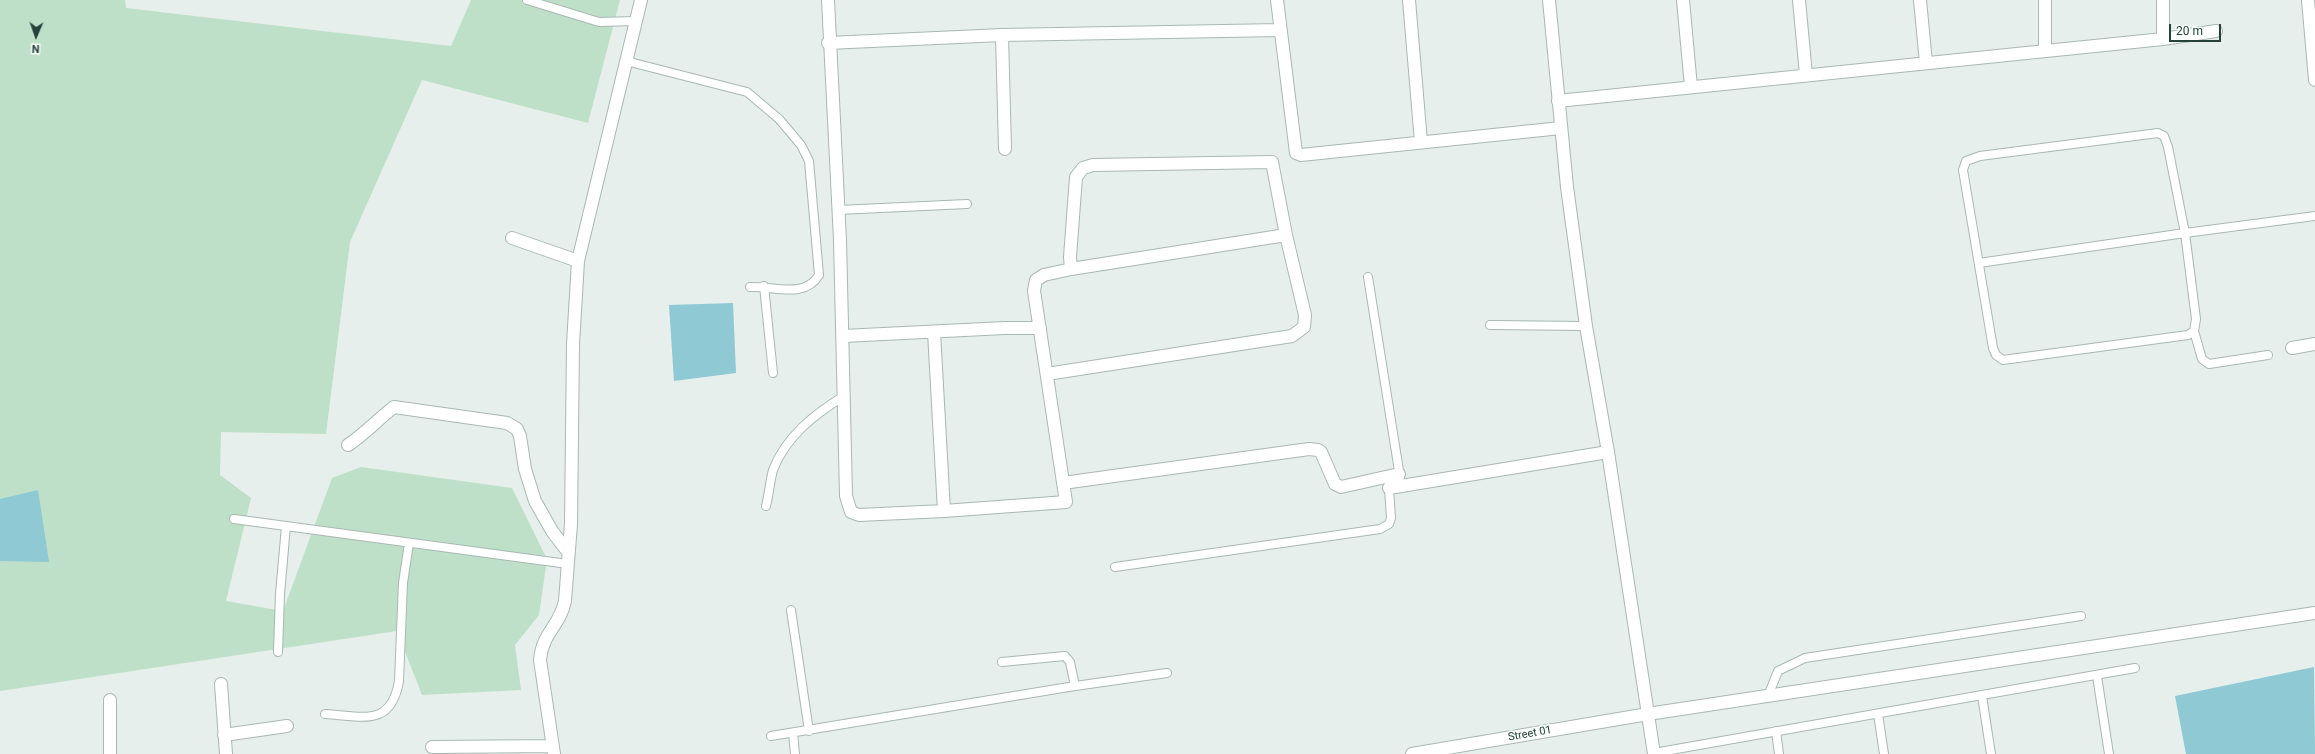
<!DOCTYPE html>
<html>
<head>
<meta charset="utf-8">
<style>
	body { margin:0 }
	#map { position:relative; width:2315px; height:754px; overflow:hidden; background:#e6efeb; font-family:Roboto,sans-serif }
	canvas { display:block }
	.north { position:absolute; left:16px; top:16px; width:40px; height:40px; -webkit-text-stroke:3px #f7fbf9; paint-order:stroke; rotate:182deg; font-size:11px; font-weight:700; line-height:16px; text-align:center; color:#24423a }
	.north::after { content:''; display:block; margin:auto; width:14px; height:18px; background:#24423a; clip-path:polygon(50% 0,100% 100%,50% 72%,0 100%) }
	.scale { position:absolute; left:2169px; top:24px; width:52px; height:18px; box-sizing:border-box; border:2px solid #24423a; border-top:0; padding-left:5px; font-size:12px; line-height:14px; white-space:nowrap; color:#24423a; -webkit-text-stroke:3px #f7fbf9; paint-order:stroke }
</style>
</head>
<body>
<div id="map">
<canvas width="2315" height="754"></canvas>
<div class="north">N</div>
<div class="scale">20 m</div>
</div>
<script>
const g = document.querySelector('canvas').getContext('2d');
g.lineJoin = 'round';
function fillPath(path, color) { g.fillStyle = color; g.fill(path, 'evenodd'); }
function strokePath(path, color, width, dash) { g.strokeStyle = color; g.lineWidth = width; g.lineCap = dash ? 'butt' : 'round'; g.setLineDash(dash || []); g.stroke(path); }
function drawText(font, color, halo, rows, align = 'center') {
  g.font = font + ' Roboto,sans-serif'; g.lineWidth = 3.5; g.setLineDash([]); g.textBaseline = 'middle'; g.strokeStyle = halo; g.fillStyle = color; for (const [text, x, y, turn = 0] of rows) {
    g.save(); g.translate(x, y); g.rotate((+turn || 0) * Math.PI / 180); g.textAlign = isNaN(turn) ? turn : align; if (halo) g.strokeText(text, 0, 0); g.fillText(text, 0, 0); g.restore();
  }
}
const green = new Path2D(`
	M0,0H125L126,8L451,46L471,0H620L588,123L422,80L350,242L326,434L221,432L220,475L251,498L226,601L283,611L332,478L361,467L512,488L547,559L539,615L515,645L521,690L422,695L397,631L0,691Z`);
const water = new Path2D(`
	M733,303L736,373L674,381L669,305Z
	M38,490L49,562L0,561V499Z
	M2314,667L2315,754H2186L2175,696Z`);
const service = new Path2D(`
	M527,0L599,22L636,21
	M626,61L747,92L779,119L801,145L809,161L819,275C805,299 773,286 750,287
	M838,210L967,204
	M1979,263L2185,233L2168,147L2164,136L2158,133L1980,156L1966,161L1963,170L1993,348L1996,355L2003,360L2188,335L2194,331
	M1368,277L1400,477
	M764,286L773,373
	M1490,325L1586,326
	M2268,355L2209,364L2202,359L2194,331L2196,319L2185,233L2315,216
	M766,506C769,494 770,481 773,470C786,436 815,414 844,396
	M234,519L568,564
	M1115,567L1380,529L1389,524L1391,518L1389,488
	M791,610L809,731
	M278,652L280,594L286,526
	M1002,662L1065,656L1070,662L1075,686
	M2097,676L2109,754
	M1768,696L1778,671L1805,658L2081,616
	M1982,696L1991,754
	M325,714C362,716 391,728 399,681L403,583L409,543
	M1878,714L1884,754
	M1776,731L1779,754
	M793,733L795,754
	M771,736L1075,686L1167,673
	M1654,753L2135,668`);
const minor = new Path2D(`
	M828,0L840,240L846,496L851,512L859,515L944,511
	M1277,0L1296,153L1301,155L1561,128
	M1409,0L1421,142
	M1683,0L1691,87
	M1799,0L1806,75
	M1920,0L1926,63
	M2045,0V51
	M2163,0V39
	M2308,0L2315,80
	M1002,35L1005,149
	M828,43L1002,35L1279,30
	M1558,101L2163,39L2216,31
	M512,238L578,261
	M934,332L944,511L1066,502L1034,291L1036,280L1044,275L1071,269
	M843,336L1005,328H1040
	M2292,348L2315,344
	M1047,374L1292,336L1304,327L1305,315L1286,235L1272,162L1093,165L1083,168L1076,177L1070,257L1071,269L1286,235
	M348,445C365,434 378,419 394,407L507,423L517,429L520,436L525,469L535,501L552,531L568,552
	M1063,483L1309,449L1318,450L1321,452L1335,484L1341,487L1399,474
	M1389,488L1608,452
	M221,684L226,754
	M224,735L287,726
	M432,747L553,746
	M110,754V700
	M554,754L540,660C542,633 560,626 565,601L571,524L573,344L578,261L641,0`);
const tertiary = new Path2D(`
	M1549,0L1567,187L1586,326L1608,452L1654,754
	M1412,754L1648,714L2315,613`);
const streetNames = [
	["Street 01",1530,734,-10]
];
fillPath(green, '#bfe0c8');
fillPath(water, '#8ec9d4');
strokePath(service, '#a8b8b2', 10);
strokePath(minor, '#a8b8b2', 14);
strokePath(tertiary, '#a8b8b2', 14);
strokePath(service, '#fff', 8);
strokePath(minor, '#fff', 12);
strokePath(tertiary, '#fff', 12);
drawText('11px', '#24423a', '#f7fbf9', streetNames);
</script>
</body>
</html>
